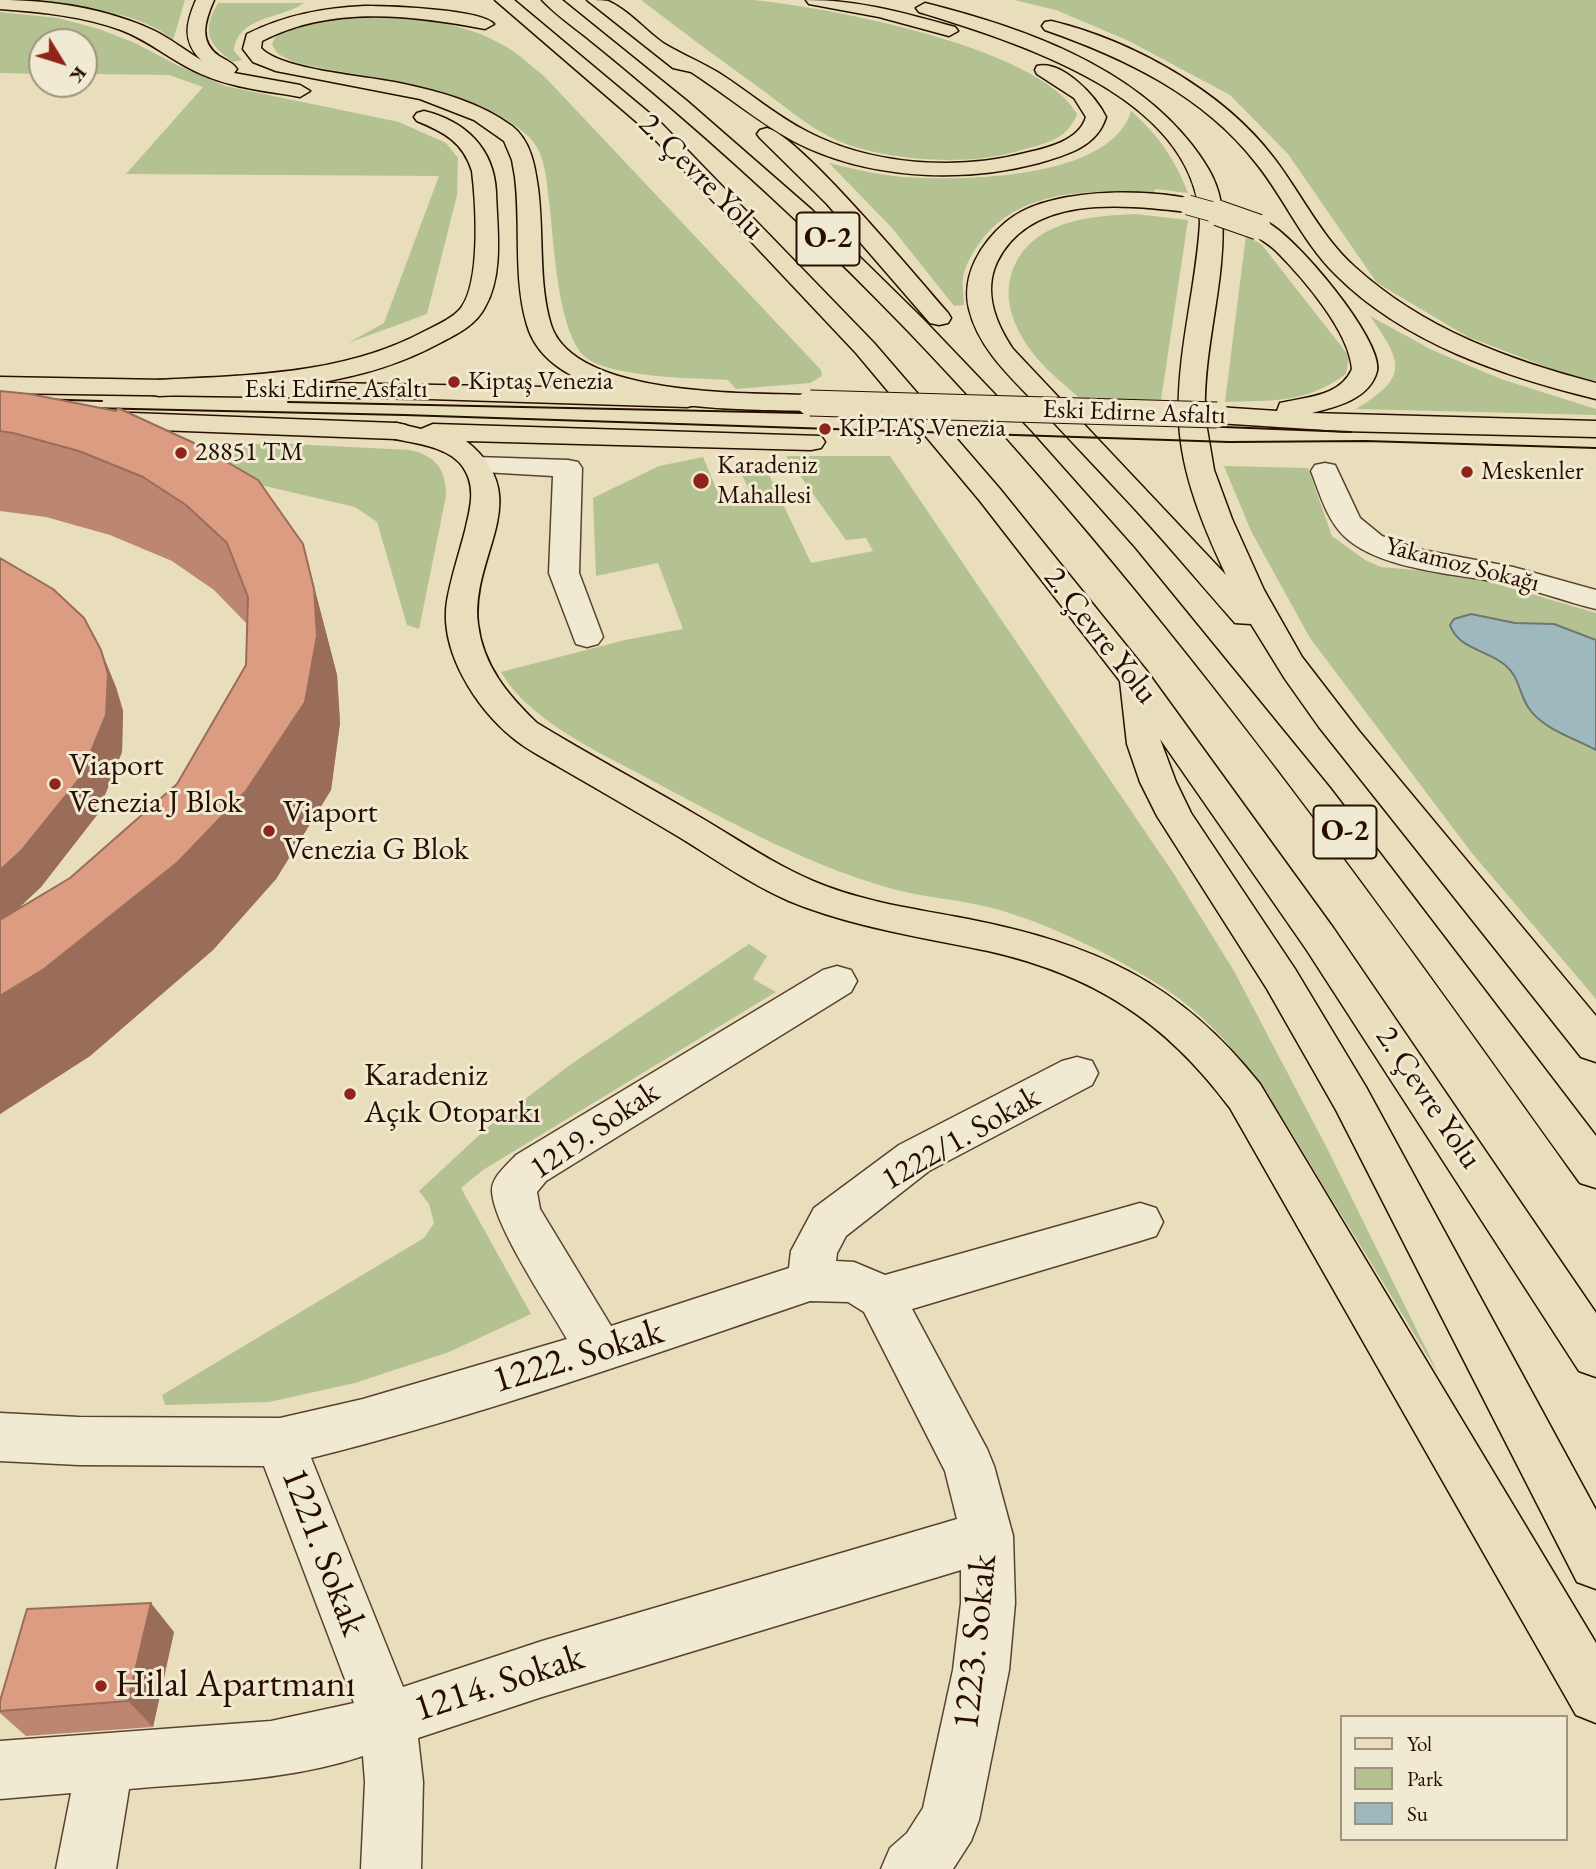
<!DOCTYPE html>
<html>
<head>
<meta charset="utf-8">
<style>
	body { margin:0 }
	#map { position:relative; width:1596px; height:1869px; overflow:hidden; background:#e9debc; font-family:"EB Garamond",serif }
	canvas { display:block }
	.legend { position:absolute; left:1340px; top:1715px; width:228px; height:126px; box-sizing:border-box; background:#f1ead3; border:2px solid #a1927f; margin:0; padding:9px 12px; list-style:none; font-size:21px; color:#280e00 }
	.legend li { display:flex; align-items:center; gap:14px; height:35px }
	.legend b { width:35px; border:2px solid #a1927f }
	.north { position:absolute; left:28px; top:28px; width:70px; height:70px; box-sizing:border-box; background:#f1ead3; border:2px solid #a1927f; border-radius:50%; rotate:128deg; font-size:19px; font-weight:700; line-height:28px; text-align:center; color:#280e00 }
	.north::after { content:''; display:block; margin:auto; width:24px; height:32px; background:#8f2418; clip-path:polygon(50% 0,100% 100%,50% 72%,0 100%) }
</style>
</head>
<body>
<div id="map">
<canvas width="1596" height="1869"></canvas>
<ul class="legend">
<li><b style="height:9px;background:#e9debc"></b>Yol</li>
<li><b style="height:19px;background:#b4c292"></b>Park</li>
<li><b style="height:19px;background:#9eb9bd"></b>Su</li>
</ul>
<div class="north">K</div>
</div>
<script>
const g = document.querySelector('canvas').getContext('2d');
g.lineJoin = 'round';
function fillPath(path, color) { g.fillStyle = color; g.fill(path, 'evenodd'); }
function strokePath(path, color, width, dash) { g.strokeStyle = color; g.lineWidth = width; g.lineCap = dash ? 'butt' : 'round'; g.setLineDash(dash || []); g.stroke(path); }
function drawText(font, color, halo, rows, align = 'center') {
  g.font = font + ' "EB Garamond",serif'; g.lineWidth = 6; g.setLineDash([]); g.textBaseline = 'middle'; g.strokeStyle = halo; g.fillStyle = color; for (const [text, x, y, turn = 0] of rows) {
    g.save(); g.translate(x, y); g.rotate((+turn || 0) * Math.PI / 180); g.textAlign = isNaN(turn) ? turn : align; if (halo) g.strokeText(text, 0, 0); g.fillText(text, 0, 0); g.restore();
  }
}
const green = new Path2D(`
	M11,0H185L173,40C137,8 57,4 11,0Z
	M641,0C678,0 716,0 753,0C827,7 1040,47 1077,114C1067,141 1043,144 1018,151C966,167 878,161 830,137C807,125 786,108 765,92C723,62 682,31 641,0Z
	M1014,0H1596V381L1568,375L1468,337L1377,283L1288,154L1230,95L1129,41L1056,10Z
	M218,3H304C282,19 237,16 234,51L242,60L233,62C208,44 201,32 218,3Z
	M0,12L58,18L99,29L135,43L177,65L225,86L399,122L446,143L458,158L457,195L427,314L348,343L384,323L439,176L126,174L203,87L169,75L84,74V42H42V74L0,73Z
	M374,14C418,18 466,23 505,46C519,54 531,66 544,76L821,370L822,376L810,383L736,389L728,380C696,378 605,378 583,355C557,327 554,241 549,201C546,179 546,154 529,137C474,84 366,80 294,62L278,54L272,45L275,37L304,22Z
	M1131,111C1158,135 1175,159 1188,193L1155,189L1154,193C1093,189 1016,188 978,245C972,254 964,267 963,279C962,287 964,297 964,305L954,306L892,228L829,163C854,169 878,175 903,177C961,181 1111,180 1131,111Z
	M1135,214L1188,220L1161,400L1079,398C1062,382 1042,367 1029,348C1013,325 1003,299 1012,272C1030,221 1088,216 1135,214Z
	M1246,235L1262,245L1349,356L1346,374C1305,404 1273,400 1225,402Z
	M1370,316L1432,350L1501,379L1596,409V415L1356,409C1409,377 1403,363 1370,316Z
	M211,444H292L410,450C436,456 446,469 446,496L419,629L407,625L377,522L355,507L196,470Z
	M786,456H890L1174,874L1234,971L1328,1150L1440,1377C1404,1317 1368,1257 1331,1198C1285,1122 1241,1038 1164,988C1114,956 1049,923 992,908C958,899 923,898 889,888C798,862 716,814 632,770C588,747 526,716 501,672L625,640L683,629L658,563L596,576L593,498L659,466L703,457L721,500L752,496L739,469L764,464L811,563L873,551L866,538L846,540Z
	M1224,466L1308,468L1332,536L1365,560L1381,567L1463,574L1596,613V999L1471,852L1310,638L1251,531Z
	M749,944L767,956L753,979L776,992L483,1170L461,1188L531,1314L449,1352L355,1383L269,1402L165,1405L162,1395L424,1238L434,1223L429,1204L419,1191L488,1127L574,1062Z`);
const water = new Path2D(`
	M1471,614L1515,623L1554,624L1596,640V750C1574,738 1542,729 1528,707C1519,693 1519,676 1505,665C1488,650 1458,649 1450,625L1454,619Z`);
const street = new Path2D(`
	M476,457L568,460L578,462L582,468L579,573L603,637L598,644L587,647L576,644L549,573L553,476L466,471L462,465L466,459Z
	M1325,463L1335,465L1360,518L1382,536L1417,549L1513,567L1596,590V609C1567,602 1538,591 1508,584C1462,574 1381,571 1345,537C1327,520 1320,494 1311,471L1315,465Z
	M837,966L851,970L857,981L851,992L546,1181L537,1192L540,1209L611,1326L789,1268L791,1251L814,1208L899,1145L1062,1061L1077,1057L1092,1061L1098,1073L1092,1085L929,1171L846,1236L837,1253L836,1261L854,1262L885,1275L1140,1203L1156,1208L1163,1222L1156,1236L1140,1241L912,1309L987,1449L994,1466L1013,1536L1015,1603L1009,1670L979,1820L971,1841L953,1869H881L890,1848L907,1833L923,1808L953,1670L961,1603V1570L542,1697L418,1738L423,1782L421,1869H361L365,1782L363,1756C288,1781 208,1782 129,1789L116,1869H56L71,1793L0,1799V1741L271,1721L354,1703L264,1466L79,1465L0,1461V1413L79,1417L280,1418L363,1399L567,1339C549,1307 492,1223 492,1190C492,1177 507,1165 516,1155L823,970ZM810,1301L848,1302L864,1312L945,1471L957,1519L542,1641L403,1687L311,1458C480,1416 645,1357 810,1301Z`);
const primary = new Path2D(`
	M0,377L601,388L687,391L696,393L700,399L696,405L687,407L429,399L0,393Z
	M0,408L396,423L406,425L410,431L406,437L396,439L0,424Z`);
const highway = new Path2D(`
	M0,0C52,0 108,9 155,31C171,39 186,51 201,60C182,41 186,23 196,0H214C205,21 198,41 219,56C226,60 233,63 237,69L234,73L300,85L310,91L300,97C267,91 232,88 201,74C173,62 150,41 121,30C82,16 41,12 0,9Z
	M495,0H514L660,122L874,343L1000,489L1146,670L1334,929L1596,1313V1377L1579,1371L1306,949L1160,739L1176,782L1191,813L1295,969L1366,1087L1596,1510V1589L1577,1582L1336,1110L1267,989L1157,816L1140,782L1127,744L1120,681L980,501L856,353L646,130Z
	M542,0H562L687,101L812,210L923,319L1030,431L1134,548L1330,788L1596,1136V1188L1580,1183C1369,888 1158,592 907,330C834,254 756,181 676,112C648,88 620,64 591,41C575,28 556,15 542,0Z
	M587,0C594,0 603,0 608,1C628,10 645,30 663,43C681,54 701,62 719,73C749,92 776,116 808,132C871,165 957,171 1025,153C1047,148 1079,141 1086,117L1074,98L1037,74L1035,70L1037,66C1062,60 1096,96 1106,117C1097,147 1066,155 1039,163C960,184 866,179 793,141C757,121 725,94 691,72L673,68Z
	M806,0C860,0 904,13 955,27L958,31L949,36L879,17L809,4Z
	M925,3C1021,27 1130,65 1192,145C1208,166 1220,185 1222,212C1227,279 1203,346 1205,413L1217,407L1277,411L1280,403C1305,397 1340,397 1352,369C1349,331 1303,278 1276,251C1267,242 1254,237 1247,227L1250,222C1256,221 1260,220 1266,222C1294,234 1384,341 1377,371C1370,399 1336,407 1312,413L1596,421V437L1341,431L1217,423L1205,417L1214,470L1232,519L1264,590L1302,657L1359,731L1596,1016V1062L1581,1057L1319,727L1285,679L1251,624L1235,623C1196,579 1159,534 1119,492C1094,465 1068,438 1043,411C1015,381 979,351 969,309C961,275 981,243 1006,222C1046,187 1147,188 1196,200L1199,205L1196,210L1188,212C1124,205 1031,193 997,262C983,292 996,324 1013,349L1226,575C1204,528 1181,474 1179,421C1176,355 1196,290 1200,223C1197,96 1018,43 919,12L916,8Z
	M365,6C388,6 481,9 494,24L485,29C412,15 331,5 262,41L261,48C281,70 367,76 399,83C438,91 479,102 512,126C531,141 535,166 538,188C544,233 538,282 551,325C574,397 747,393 810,395L819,397L823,403L819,409L810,411C736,409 552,413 527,325C513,278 521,225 515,177L512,160L504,141L474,120L420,99L276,71L253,62L243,49L247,34C285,15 323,8 365,6Z
	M1051,21C1131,40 1223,91 1273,157C1301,193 1321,237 1355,267C1423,329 1509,360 1596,383V399C1504,376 1405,344 1336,275C1303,243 1285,199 1256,163C1203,95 1125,58 1045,30L1042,26L1045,22Z
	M424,111C465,121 494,148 496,192C497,228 504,274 485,307C476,325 457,334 440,343C354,390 254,391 159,396L150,394L146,388L150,382L159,380C250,375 343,375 425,331C437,325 453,318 461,308C481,281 476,204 472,171C463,142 444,132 417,121L414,117L417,113Z
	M767,128C800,136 919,280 948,313L951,318L948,323L939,325L930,323L827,204L760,138L757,134L760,130Z
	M396,423L421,429L433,424L821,436L825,442L821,448L811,450L466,441C538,498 470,554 478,624C483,666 508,695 537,723C588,754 642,783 693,813C733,836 771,863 813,881C862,902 916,909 968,919C1093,944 1179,981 1260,1084L1596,1643V1723L1576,1715L1230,1108C1165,1021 1094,975 988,951C921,937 852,927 789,901C750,884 715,859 679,837C639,813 599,790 559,767C544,758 526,749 513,738C476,708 439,651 447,601C451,578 459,554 465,531C470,509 477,488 463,467C448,445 410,443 386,437L382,431L386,425Z`);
const tram = new Path2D(`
	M0,398L102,401
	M288,402L944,416L1351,432
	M88,408L404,415L1229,442L1366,441L1596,448`);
const highwayBridgeFar1 = new Path2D(`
	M1188,205L1224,215`);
const highwayBridge = new Path2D(`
	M1218,213L1258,227
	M810,403L1217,415`);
const wall = new Path2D(`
	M0,391L303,544L337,675L340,723L331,790L276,879L213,950L90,1056L0,1114V558L116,687L123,711L122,752L97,815L41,887L16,910L70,878L177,784L246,665L247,624L214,590L172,561L110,535L46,517L0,511Z
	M174,1632L153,1727L26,1736L0,1713V1701Z`);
const shadedWall = new Path2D(`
	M303,544L337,675L340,723L331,790L276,879L213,950L90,1056L0,1114V996L178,862Z
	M101,650L116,687L123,711L122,752L97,815L41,887L0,926V870Z
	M151,1603L174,1632L153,1727L128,1701Z`);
const building = new Path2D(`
	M0,391L30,394L116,411L118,408L194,443L258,480L303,544L314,589L317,636L305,702L246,791L178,862L44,969L0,996V920L70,878L177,784L246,665L248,597L227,543L186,505L143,477L79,451L13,433L0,431Z
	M0,558L53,589L84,618L101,650L108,674L106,715L80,778L22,850L0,870Z
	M151,1603L128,1701L0,1711V1701L27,1609Z`);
const markers = [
	[454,382,7,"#8f2418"],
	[825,429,7,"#8f2418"],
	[181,453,7,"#8f2418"],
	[1467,472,7,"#8f2418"],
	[701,481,9,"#8f2418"],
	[55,784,7,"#8f2418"],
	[269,831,7,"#8f2418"],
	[350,1094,7,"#8f2418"],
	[101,1686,7,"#8f2418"]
];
const farPoinames = [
	["Kiptaş Venezia",468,382],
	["KİPTAŞ Venezia",839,429],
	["28851 TM",195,453],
	["Karadeniz",717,466],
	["Mahallesi",717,496],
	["Meskenler",1481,472]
];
const farStreetnames = [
	["Eski Edirne Asfaltı",336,390],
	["Eski Edirne Asfaltı",1134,413,2],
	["Yakamoz Sokağı",1462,565,14]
];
const shields = [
	[828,239,63],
	[1345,832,63]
];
const shieldNames = [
	["O-2",828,239],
	["O-2",1345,832]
];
const streetNames = [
	["2. Çevre Yolu",701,177,45],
	["2. Çevre Yolu",1100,636,52],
	["2. Çevre Yolu",1428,1098,56],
	["1219. Sokak",595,1131,-34],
	["1222/1. Sokak",961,1139,-30]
];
const poiNames = [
	["Viaport",69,766],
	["Venezia J Blok",69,803],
	["Viaport",283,813],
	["Venezia G Blok",283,850],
	["Karadeniz",364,1076],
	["Açık Otoparkı",364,1113]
];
const nearStreetnames = [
	["1222. Sokak",578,1357,-17],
	["1221. Sokak",323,1552,69],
	["1223. Sokak",976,1642,-84],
	["1214. Sokak",499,1684,-18]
];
const nearPoinames = [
	["Hilal Apartmanı",115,1686]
];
fillPath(green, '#b4c292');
fillPath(water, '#9eb9bd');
strokePath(water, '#6f7571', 2);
strokePath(street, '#58422f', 3);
strokePath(primary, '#280e00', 3);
strokePath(highway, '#280e00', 3);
fillPath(street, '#f1ead3');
fillPath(primary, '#e9debc');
fillPath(highway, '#e9debc');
strokePath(tram, '#280e00', 2);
strokePath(highwayBridgeFar1, '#280e00', 21, []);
strokePath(highwayBridge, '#280e00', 27, []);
strokePath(highwayBridgeFar1, '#e9debc', 19);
strokePath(highwayBridge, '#e9debc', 25);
fillPath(wall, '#bd8670');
fillPath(shadedWall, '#9a6d5b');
fillPath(building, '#dc9c82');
strokePath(building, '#9a6d5b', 2);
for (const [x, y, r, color] of markers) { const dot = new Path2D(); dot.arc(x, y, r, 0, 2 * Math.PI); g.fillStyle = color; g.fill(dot); strokePath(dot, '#f1ead3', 2.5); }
drawText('26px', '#280e00', '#f1ead3', farPoinames, 'left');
drawText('26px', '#280e00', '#f1ead3', farStreetnames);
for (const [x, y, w] of shields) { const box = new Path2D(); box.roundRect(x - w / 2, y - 26.5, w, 53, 5); g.fillStyle = '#f1ead3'; g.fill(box); strokePath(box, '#280e00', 2); }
drawText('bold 30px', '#280e00', null, shieldNames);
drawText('32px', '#280e00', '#f1ead3', streetNames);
drawText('32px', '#280e00', '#f1ead3', poiNames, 'left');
drawText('38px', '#280e00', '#f1ead3', nearStreetnames);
drawText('38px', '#280e00', '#f1ead3', nearPoinames, 'left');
</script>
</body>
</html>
